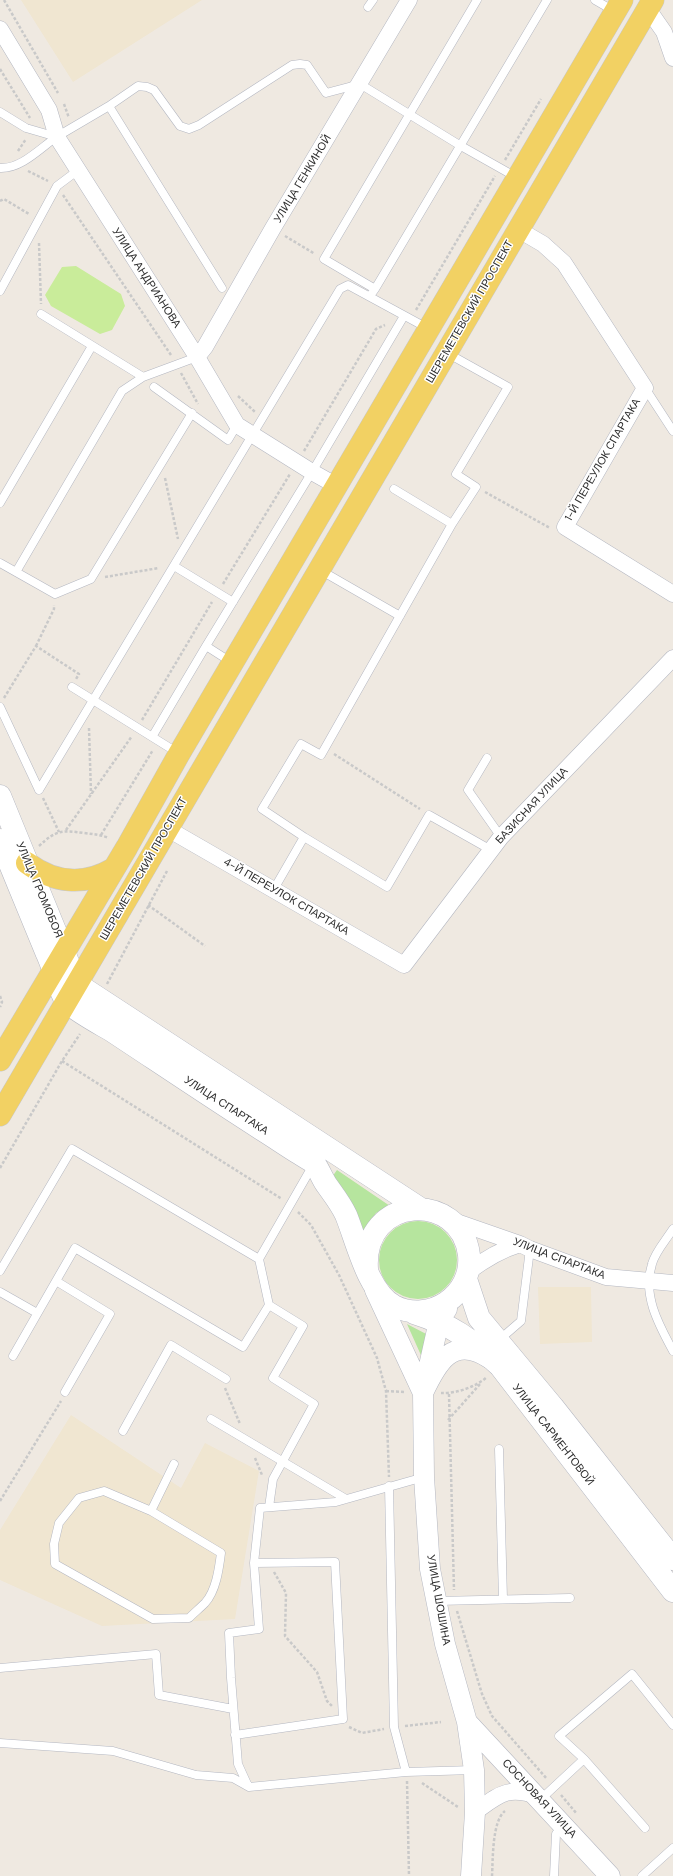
<!DOCTYPE html>
<html>
<head>
<meta charset="utf-8">
<style>
	body { margin:0 }
	canvas { display:block; background:#efe9e1 }
</style>
</head>
<body>
<canvas width="673" height="1876"></canvas>
<script>
const g = document.querySelector('canvas').getContext('2d');
g.lineJoin = 'round';
function fillPath(path, color) { g.fillStyle = color; g.fill(path, 'evenodd'); }
function strokePath(path, color, width, dash) { g.strokeStyle = color; g.lineWidth = width; g.lineCap = dash ? 'butt' : 'round'; g.setLineDash(dash || []); g.stroke(path); }
function drawText(font, color, halo, rows, align = 'center') {
  g.font = font + ' "DM Sans",sans-serif'; g.lineWidth = 3; g.setLineDash([]); g.textBaseline = 'middle'; g.strokeStyle = halo; g.fillStyle = color; for (const [text, x, y, turn = 0] of rows) {
    g.save(); g.translate(x, y); g.rotate((+turn || 0) * Math.PI / 180); g.textAlign = isNaN(turn) ? turn : align; if (halo) g.strokeText(text, 0, 0); g.fillText(text, 0, 0); g.restore();
  }
}
const education = new Path2D(`
	M21,0H202L73,82Z
	M591,1287L592,1342L540,1344L538,1287Z
	M71,1415L181,1488L205,1443L259,1471L235,1619L102,1626L0,1580V1530Z`);
const green = new Path2D(`
	M337,1170L390,1206L376,1213L364,1231L332,1177Z
	M379 1260a39 39 0 1 1 78 0a39 39 0 1 1-78 0Z
	M407,1324L430,1336L424,1362Z`);
const pitch = new Path2D(`
	M76,266L121,294L125,306L112,330L100,334L51,306L45,295L62,267Z`);
const path = new Path2D(`
	M4,0L58,93
	M0,69L30,118
	M64,104L69,118
	M18,151L26,139
	M505,160L541,99
	M28,171L48,181
	M63,195L171,355
	M0,201L4,199L29,214
	M285,236L315,254
	M39,243L41,304
	M416,310L495,176
	M181,373L198,404
	M238,396L255,412
	M304,451L376,329L385,325
	M165,478L178,539
	M485,492L550,528
	M105,577L159,568
	M223,584L290,474
	M36,646L54,609V605
	M4,698L36,646L79,674L76,679
	M142,720L212,602
	M89,728L91,794
	M334,754L420,809
	M43,798L59,832
	M66,830L132,736
	M101,835L153,750
	M39,846C56,830 62,830 84,833C93,834 101,835 109,838
	M148,905L205,946
	M107,984L167,871
	M0,996L2,1002L0,1007
	M62,1061L282,1199
	M0,1168L62,1061L80,1034
	M298,1212L311,1225L339,1275L377,1358L386,1391L389,1477
	M225,1388L240,1424
	M386,1391L405,1392
	M441,1393C455,1394 476,1387 487,1377
	M449,1394L454,1590
	M448,1420L481,1383
	M255,1458L262,1475
	M0,1501L61,1401
	M274,1572L286,1593L285,1636L317,1672L327,1701L332,1706
	M457,1611L482,1694L492,1716L547,1779
	M405,1726L441,1722
	M349,1727L362,1733L384,1729
	M407,1781L409,1876
	M422,1783L458,1807
	M561,1795L577,1814
	M492,1876C493,1859 492,1821 505,1811`);
const service = new Path2D(`
	M595,0L614,11
	M368,7L373,0
	M109,106L138,86L147,87L154,90L180,126L189,129L199,125L292,65L300,64L307,65L326,93L360,84L461,146L516,177
	M0,112L26,128L57,137
	M0,168C22,169 41,147 58,136C75,126 92,116 109,106L222,288
	M375,289L547,0
	M0,291L57,186L77,171
	M370,296L375,289L324,259L477,0
	M41,314L143,377
	M154,387L228,440L237,425
	M645,388L673,431
	M394,489L452,524L476,487L456,474L508,387L447,353
	M0,503L92,346
	M0,563L55,594L91,579L192,413
	M174,566L233,602
	M320,570L400,616
	M16,572L122,391L143,377L197,357
	M231,662L206,646L312,472L404,316
	M72,687L178,753
	M0,707L39,790
	M152,737L206,646
	M487,758L468,790L501,837
	M39,790L340,289L348,285L429,329
	M304,837L387,887L429,815L491,850
	M274,889L304,837L262,809L301,744L321,755L452,524
	M673,1229C666,1240 655,1252 652,1264C642,1295 659,1325 673,1351
	M0,1271L72,1149L259,1259L313,1165
	M56,1281L75,1248L243,1347L269,1305L259,1259
	M0,1292L37,1313
	M499,1340L521,1321L530,1249
	M13,1356L56,1281L110,1314L65,1392
	M211,1419L346,1499
	M123,1431L171,1345L226,1379
	M499,1449L503,1599
	M389,1486L394,1727L406,1772
	M269,1507L273,1479L314,1404L273,1378L303,1326L269,1305
	M151,1511L221,1553C219,1569 216,1591 205,1603C200,1608 194,1613 189,1618L153,1619L55,1564L54,1544L59,1523L79,1498L104,1491L151,1511L174,1464
	M437,1601L570,1598
	M0,1668L156,1654L159,1695L233,1709
	M235,1735L343,1719L335,1562L254,1563
	M0,1743L113,1751L196,1775L233,1778L249,1787L406,1772L474,1770
	M584,1759L645,1828
	M248,1786L238,1764L231,1678L229,1633L259,1629L254,1563L260,1508L336,1502L424,1477
	M541,1799L584,1759L559,1736L632,1674L673,1725
	M554,1876L556,1834L563,1826
	M642,1876L673,1848`);
const minor = new Path2D(`
	M648,9L664,32L673,58
	M0,29L49,110L57,137L197,357L237,425L312,472L337,486
	M519,230L543,244L564,263L645,388L565,527L673,594
	M197,357L205,347L273,228L409,0
	M168,829L404,965L501,837L673,658
	M451,1220L520,1244L530,1249L606,1277L673,1283
	M468,1272C485,1259 500,1250 520,1244
	M475,1812C500,1794 507,1786 538,1796`);
const tertiary = new Path2D(`
	M375,1290L423,1393L424,1477L430,1569L445,1644L467,1722L474,1770L475,1812L471,1876
	M427,1375L439,1321L447,1309
	M423,1393C437,1363 452,1335 489,1358
	M467,1722L610,1876`);
const secondary = new Path2D(`
	M0,796L77,984L421,1209
	M0,840C16,878 31,916 47,954C53,967 59,990 66,1001C72,1009 102,1025 112,1031C162,1064 211,1097 261,1129C274,1137 287,1146 300,1154C304,1157 311,1160 315,1164C319,1170 322,1178 326,1184C333,1194 341,1204 346,1215C357,1242 368,1292 394,1306C430,1324 473,1295 469,1255C461,1190 362,1194 367,1269
	M466,1279L479,1318L553,1407L673,1559
	M414,1313C452,1325 471,1339 500,1366L673,1591`);
const primary = new Path2D(`
	M27,863C54,883 84,886 113,869
	M0,1060L127,847L179,754L622,0
	M0,1115L653,0`);
const streetNames = [
	["УЛИЦА ГЕНКИНОЙ",303,179,-59],
	["УЛИЦА АНДРИАНОВА",146,278,57],
	["ШЕРЕМЕТЕВСКИЙ ПРОСПЕКТ",470,312,-60],
	["1-Й ПЕРЕУЛОК СПАРТАКА",603,460,-60],
	["БАЗИСНАЯ УЛИЦА",532,806,-47],
	["ШЕРЕМЕТЕВСКИЙ ПРОСПЕКТ",144,869,-60],
	["УЛИЦА ГРОМОБОЯ",39,890,67],
	["4-Й ПЕРЕУЛОК СПАРТАКА",286,897,30],
	["УЛИЦА СПАРТАКА",226,1106,33],
	["УЛИЦА СПАРТАКА",559,1259,21],
	["УЛИЦА САРМЕНТОВОЙ",553,1435,52],
	["УЛИЦА ШОШИНА",438,1600,80],
	["СОСНОВАЯ УЛИЦА",539,1799,47]
];
fillPath(education, '#f0e6d1');
fillPath(green, '#b6e59e');
fillPath(pitch, '#c9ec9a');
strokePath(service, '#b4b7c1', 9);
strokePath(minor, '#b4b7c1', 17);
strokePath(tertiary, '#b4b7c1', 21);
strokePath(secondary, '#b4b7c1', 23);
strokePath(primary, '#c9c9c9', 23);
strokePath(path, '#c9c9c9', 2.5, [3, 2]);
strokePath(service, '#fff', 8);
strokePath(minor, '#fff', 16);
strokePath(tertiary, '#fff', 20);
strokePath(secondary, '#fff', 22);
strokePath(primary, '#f2d163', 22);
drawText('11px', '#2e2e2e', '#fff', streetNames);
</script>
</body>
</html>
